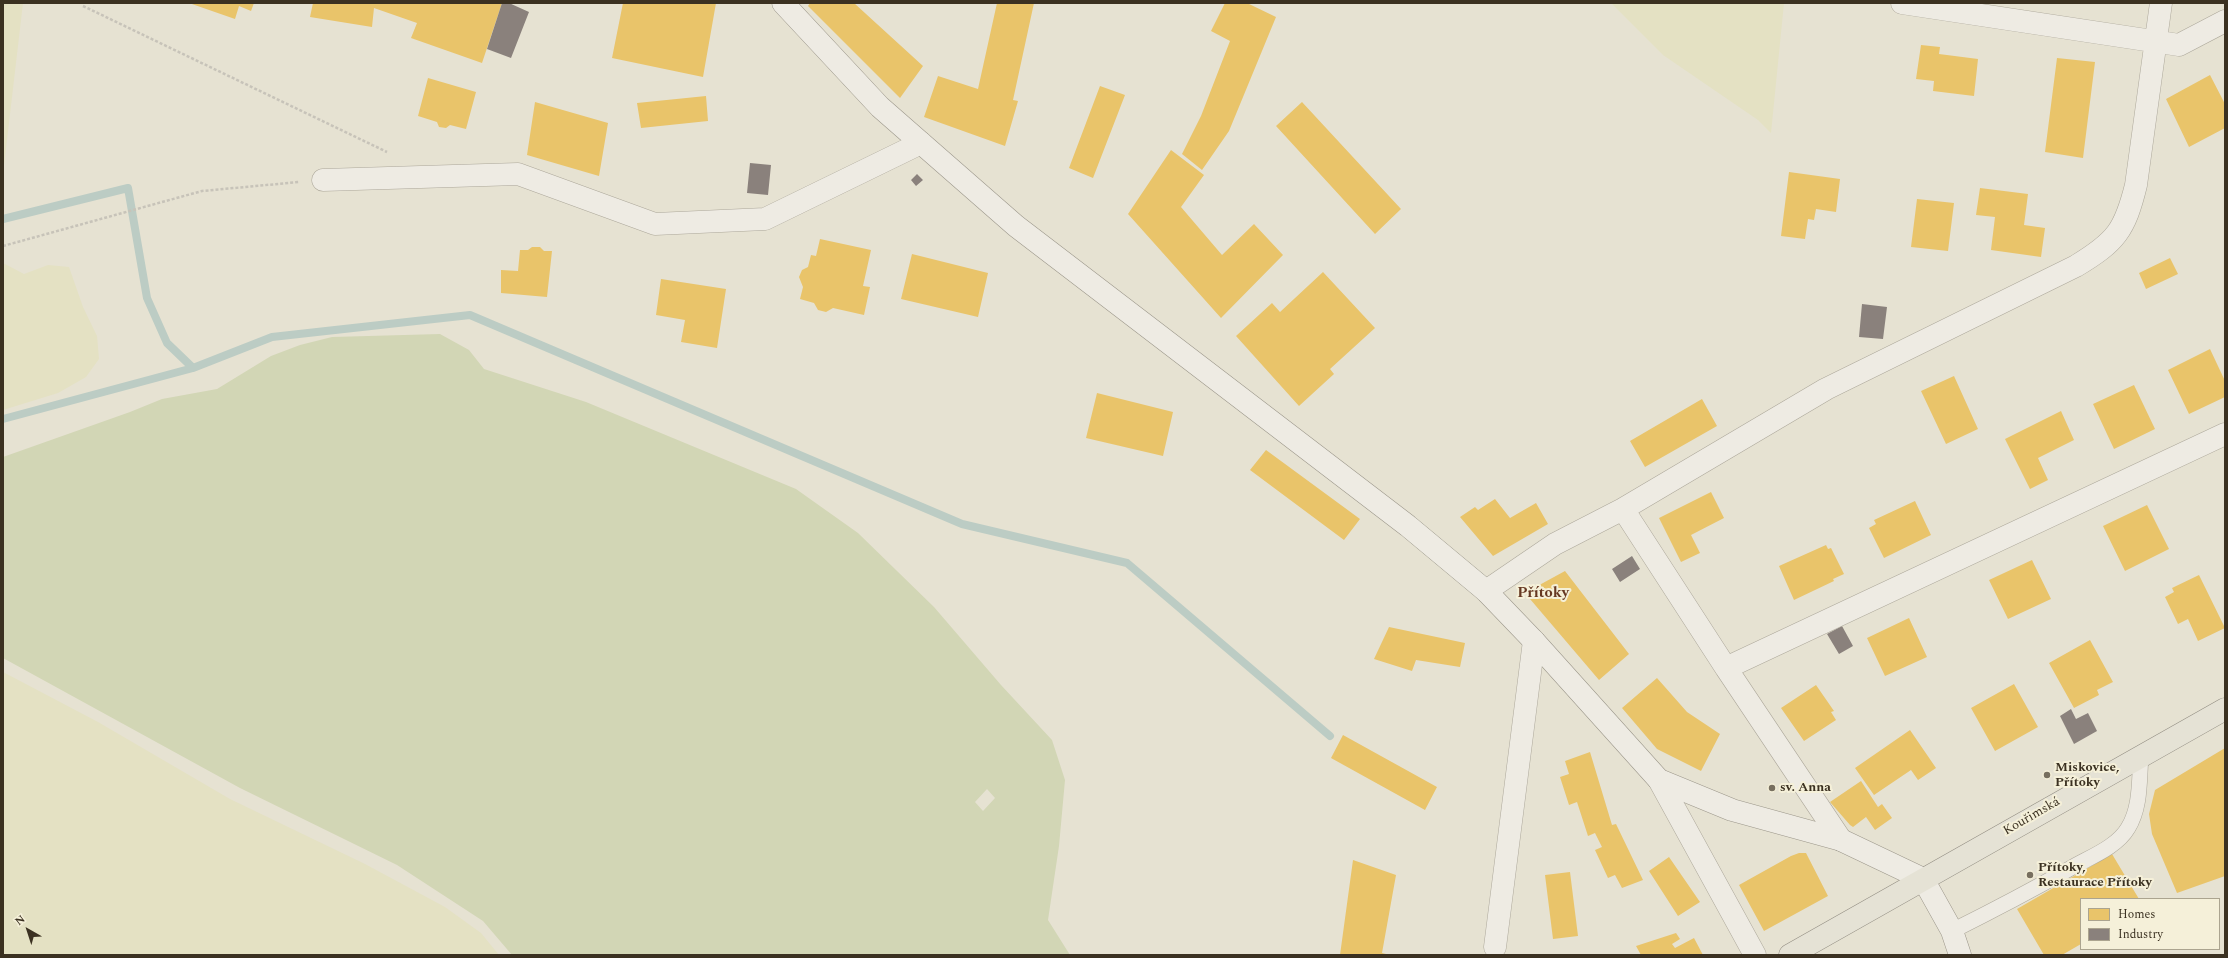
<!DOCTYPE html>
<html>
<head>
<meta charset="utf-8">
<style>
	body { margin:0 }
	#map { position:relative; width:2228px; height:958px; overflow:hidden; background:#e6e2d2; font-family:Spectral,serif }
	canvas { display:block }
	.frame { position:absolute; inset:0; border:4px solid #3b3121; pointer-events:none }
	.legend { position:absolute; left:2080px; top:898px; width:140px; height:52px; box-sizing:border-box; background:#f5f0d9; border:1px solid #aba48f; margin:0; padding:5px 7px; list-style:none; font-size:12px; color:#3b3121 }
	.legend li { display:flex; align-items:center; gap:8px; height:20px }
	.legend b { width:20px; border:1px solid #aba48f }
	.north { position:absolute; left:8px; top:910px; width:40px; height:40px; -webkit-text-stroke:3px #f5f0d9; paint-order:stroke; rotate:321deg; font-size:11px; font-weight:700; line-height:16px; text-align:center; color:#3b3121 }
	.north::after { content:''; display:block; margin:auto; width:14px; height:18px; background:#3b3121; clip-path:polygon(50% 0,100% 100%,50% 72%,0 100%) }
</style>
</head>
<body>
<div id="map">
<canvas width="2228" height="958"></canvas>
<div class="frame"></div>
<ul class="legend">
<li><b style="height:11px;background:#e9c46a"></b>Homes</li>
<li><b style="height:11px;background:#8a817c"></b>Industry</li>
</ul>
<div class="north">N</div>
</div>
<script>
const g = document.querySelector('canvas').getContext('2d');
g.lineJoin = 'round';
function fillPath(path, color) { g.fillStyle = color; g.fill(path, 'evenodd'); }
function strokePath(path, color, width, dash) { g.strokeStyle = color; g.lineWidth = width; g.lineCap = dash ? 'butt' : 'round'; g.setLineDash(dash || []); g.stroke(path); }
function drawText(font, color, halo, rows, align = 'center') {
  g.font = font + ' Spectral,serif'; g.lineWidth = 4; g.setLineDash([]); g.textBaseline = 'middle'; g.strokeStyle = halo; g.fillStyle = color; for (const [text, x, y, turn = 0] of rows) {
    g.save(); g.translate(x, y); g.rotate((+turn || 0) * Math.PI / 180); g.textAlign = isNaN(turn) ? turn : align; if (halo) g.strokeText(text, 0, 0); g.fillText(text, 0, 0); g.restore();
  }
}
const farmland = new Path2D(`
	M3,3H23L3,174Z
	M1611,3H1784L1771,133L1758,120L1663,55Z
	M3,263L24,274L48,265L69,267L83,307L97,336L99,359L86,377L58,393L3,410Z
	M3,672L98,722L230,799L365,864L445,907L481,933L499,955H3Z`);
const green = new Path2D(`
	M440,334L469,350L484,369L586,402L796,489L858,533L934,607L1001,685L1052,740L1065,780L1059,846L1048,920L1070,955H512L483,921L397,865L240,788L3,658V457L130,412L162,399L217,389L271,356L300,345L332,337ZM987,789L995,798L983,811L975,802Z`);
const homes = new Path2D(`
	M189,3H254L251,11L239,6L235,19Z
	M313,3H502L482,63L411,38L417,23L374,8L372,27L310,17Z
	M623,3H716L703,77L612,58Z
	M810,3H854L923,66L900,98L808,6Z
	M997,3H1034L1013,100L1018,101L1005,146L924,117L938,76L978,89Z
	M1225,3H1247L1276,17L1229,131L1202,170L1182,154L1201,116L1230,41L1211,31Z
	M1921,45L1940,47L1939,54L1978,59L1974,96L1933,91L1934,81L1916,79Z
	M2057,58L2095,62L2083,158L2045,152Z
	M2210,75L2225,104V128L2189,147L2166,99Z
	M428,78L476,92L466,129L450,125L446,128L439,127L437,122L418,116Z
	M1100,86L1125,95L1093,178L1069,168Z
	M706,96L708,121L641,128L637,103Z
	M535,102L608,123L599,176L527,155Z
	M1302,102L1401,209L1375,234L1276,126Z
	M1171,150L1204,175L1181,207L1222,255L1254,224L1283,255L1221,318L1128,214Z
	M1789,172L1840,179L1836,212L1816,209L1814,220L1808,219L1805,239L1781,236Z
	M1980,188L2028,194L2024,225L2045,228L2041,257L1991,250L1995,217L1976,215Z
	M1917,199L1954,203L1948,251L1911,247Z
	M820,239L871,250L863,286L870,287L864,315L833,308L826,312L818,310L814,303L800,299L803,287L799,277L802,270L808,267L811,255L816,256Z
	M532,247H540L544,251H552L547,297L501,293V270L518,271L520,250H528Z
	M912,254L988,273L978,317L901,299Z
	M2170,258L2178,274L2146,289L2139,273Z
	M1323,272L1375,328L1330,369L1334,374L1299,406L1236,336L1272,303L1280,312Z
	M661,279L726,289L717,348L681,342L685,320L656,315Z
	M2210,349L2225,381V397L2189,414L2168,370Z
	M1954,376L1978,429L1946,444L1921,391Z
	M2134,385L2155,429L2114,449L2093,404Z
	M1097,393L1173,412L1163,456L1086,438Z
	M1702,399L1717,426L1645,467L1630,441Z
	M2061,411L2074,440L2038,458L2048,480L2030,489L2005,439Z
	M1266,450L1360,519L1344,540L1250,470Z
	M1711,492L1724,518L1691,535L1700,553L1681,562L1659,518Z
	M1495,499L1510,518L1536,503L1548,524L1493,556L1460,517L1475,507L1478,510Z
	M1915,501L1931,535L1884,558L1869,528L1876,524L1874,520Z
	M2147,505L2169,549L2125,571L2103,526Z
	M1826,545L1828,549L1831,548L1844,574L1833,579L1834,581L1794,600L1779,566Z
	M2032,560L2051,599L2008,619L1989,580Z
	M1565,571L1629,654L1599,680L1530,599L1532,589Z
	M2199,575L2225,628L2198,641L2188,619L2178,624L2165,597L2174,592L2172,588Z
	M1909,618L1927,657L1885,676L1867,638Z
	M1389,627L1465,643L1460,667L1416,660L1412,671L1374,659Z
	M2090,640L2113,682L2097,690L2099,695L2074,708L2049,663Z
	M1657,678L1687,712L1720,734L1701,771L1657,749L1622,708Z
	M2014,684L2038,727L1995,751L1971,708Z
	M1816,685L1834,711L1831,712L1836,720L1804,741L1781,708Z
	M1910,730L1936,768L1918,780L1911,770L1874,795L1855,768Z
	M1343,735L1437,787L1425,810L1331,758Z
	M2225,748V876L2177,893L2152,834L2149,814L2155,790Z
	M1590,752L1612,825L1616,824L1643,880L1622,888L1615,875L1608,878L1595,850L1602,847L1595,833L1588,836L1577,802L1569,805L1560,777L1569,774L1565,761Z
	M1861,781L1878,807L1882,804L1892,818L1875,830L1866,817L1853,827L1850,825L1830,802Z
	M1799,853H1806L1828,896L1764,931L1739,885L1791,856Z
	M2112,854L2139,899H2081V944L2062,955H2044L2017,909Z
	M1669,857L1700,902L1678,916L1649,871Z
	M1353,860L1396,875L1382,953L1390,955H1340Z
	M1570,872L1578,936L1553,939L1545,875Z
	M1676,933L1680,939L1672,944L1675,948L1694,938L1703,955H1641L1636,946Z`);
const industry = new Path2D(`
	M502,3H509L529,12L511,58L487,49Z
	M750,163L771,165L768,195L747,193Z
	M917,174L923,180L916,186L911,180Z
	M1862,304L1887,307L1883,339L1859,337Z
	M1632,556L1640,569L1620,582L1612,569Z
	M1842,626L1853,646L1839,654L1827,634Z
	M2071,709L2076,719L2088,713L2097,731L2074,744L2060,716Z`);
const stream = new Path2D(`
	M3,219L128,188L147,298L167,343L193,368L272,337L470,315L962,524L1127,563L1330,736
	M3,419L193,368`);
const path = new Path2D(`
	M83,6L387,152
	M3,246L202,191L299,182`);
const lane = new Path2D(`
	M1952,931C1992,911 2032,890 2071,868C2090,857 2117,847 2128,828C2141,807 2139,780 2141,756`);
const street = new Path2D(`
	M1902,3L2179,45L2225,21
	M323,180L518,174L655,224L765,219L921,143
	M1623,509L1726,668
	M1486,591L1555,544L1623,509L1826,389L2076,266C2116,242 2125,230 2136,185L2161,3
	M1659,780L1755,955
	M1841,840L1726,668L2225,434
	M1495,947L1534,641`);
const secondary = new Path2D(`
	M783,3L880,107L1016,226L1408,526L1486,591L1534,641L1659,780L1732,810L1841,840L1923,879L1952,931L1960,955`);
const primary = new Path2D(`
	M1790,955L2225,709`);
const markers = [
	[2047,775,4,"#776f5f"],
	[1772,788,4,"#776f5f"],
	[2030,875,4,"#776f5f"]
];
const poiNames = [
	["Miskovice,",2055,768],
	["Přítoky",2055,783],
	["sv. Anna",1780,788],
	["Přítoky,",2038,868],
	["Restaurace Přítoky",2038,883]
];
const streetNames = [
	["Kouřimská",2032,817,-30]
];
const quarterNames = [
	["Přítoky",1543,594]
];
fillPath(farmland, '#e4e1c3');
fillPath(green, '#d2d6b5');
fillPath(homes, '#e9c46a');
fillPath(industry, '#8a817c');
strokePath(stream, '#bcccc4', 8);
strokePath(lane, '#aca79a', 16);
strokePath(street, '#aca79a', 23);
strokePath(secondary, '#9b968a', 23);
strokePath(primary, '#918c81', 23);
strokePath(path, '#c7c3b9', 2.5, [3, 2]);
strokePath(lane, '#eeebe3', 15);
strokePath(street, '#eeebe3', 22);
strokePath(secondary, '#eeebe3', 22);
strokePath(primary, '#e5e2d5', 22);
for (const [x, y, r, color] of markers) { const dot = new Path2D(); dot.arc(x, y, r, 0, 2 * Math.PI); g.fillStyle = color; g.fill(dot); strokePath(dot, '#f5f0d9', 1.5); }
drawText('bold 13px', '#3b3121', '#f5f0d9', poiNames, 'left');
drawText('13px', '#3b3121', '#f5f0d9', streetNames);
drawText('bold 15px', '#663822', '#f5f0d9', quarterNames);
</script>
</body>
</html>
